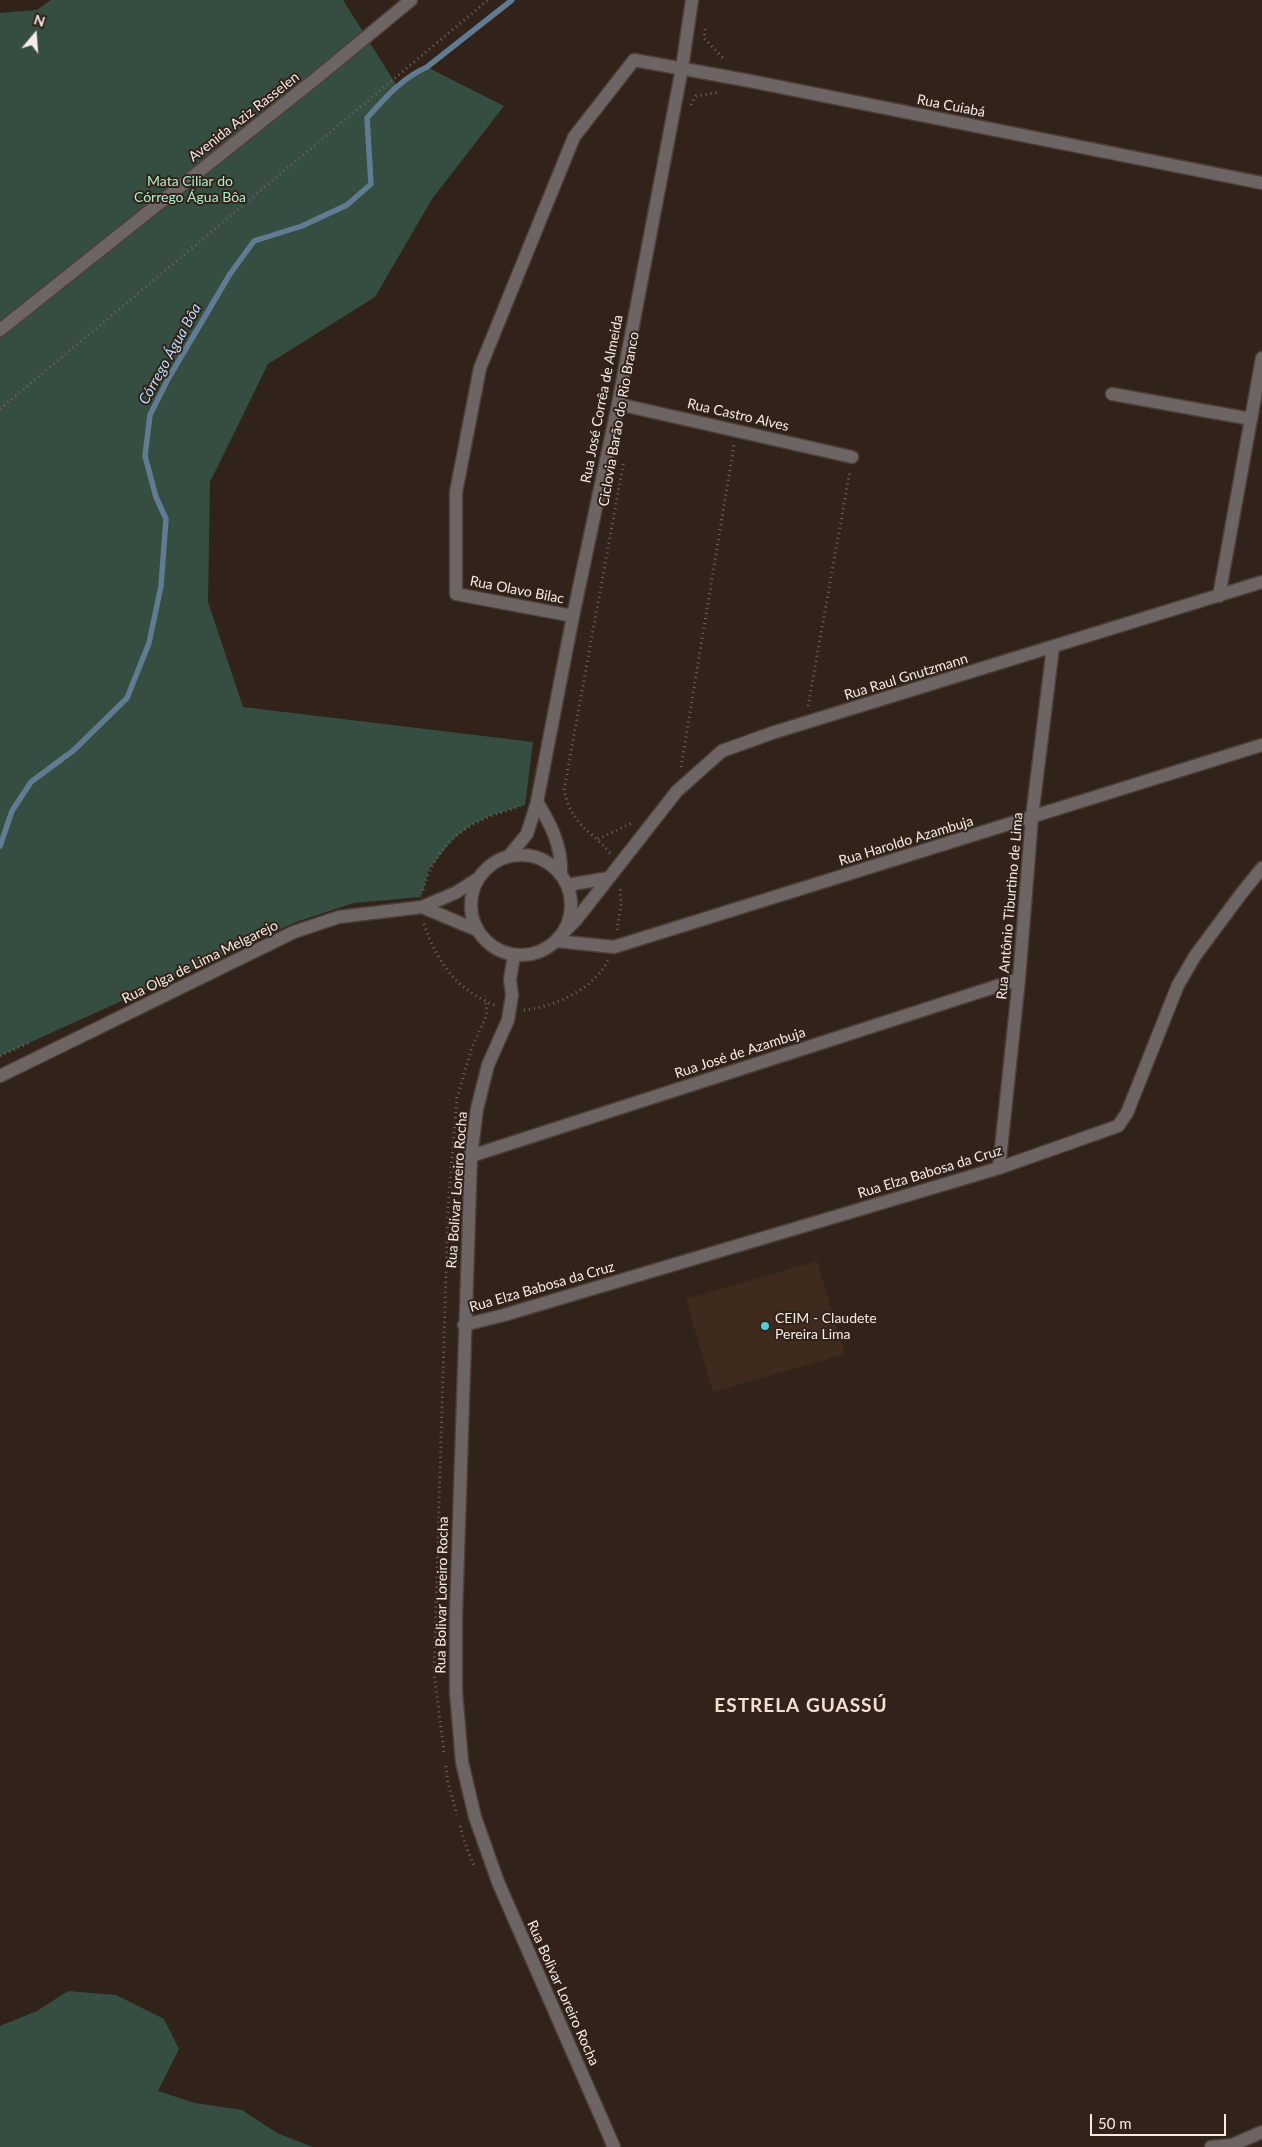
<!DOCTYPE html>
<html>
<head>
<meta charset="utf-8">
<style>
	body { margin:0 }
	#map { position:relative; width:1262px; height:2147px; overflow:hidden; background:#32231a; font-family:Lato,sans-serif }
	canvas { display:block }
	.north { position:absolute; left:10px; top:10px; width:50px; height:50px; -webkit-text-stroke:4px #32231a; paint-order:stroke; rotate:18deg; font-size:14px; font-weight:700; line-height:20px; text-align:center; color:#f5ebe5 }
	.north::after { content:''; display:block; margin:auto; width:18px; height:22px; background:#f5ebe5; clip-path:polygon(50% 0,100% 100%,50% 72%,0 100%) }
	.scale { position:absolute; left:1090px; top:2114px; width:136px; height:22px; box-sizing:border-box; border:2px solid #f5ebe5; border-top:0; padding-left:6px; font-size:15px; line-height:18px; white-space:nowrap; color:#f5ebe5; -webkit-text-stroke:4px #32231a; paint-order:stroke }
</style>
</head>
<body>
<div id="map">
<canvas width="1262" height="2147"></canvas>
<div class="north">N</div>
<div class="scale">50 m</div>
</div>
<script>
const g = document.querySelector('canvas').getContext('2d');
g.lineJoin = 'round';
function fillPath(path, color) { g.fillStyle = color; g.fill(path, 'evenodd'); }
function strokePath(path, color, width, dash) { g.strokeStyle = color; g.lineWidth = width; g.lineCap = dash ? 'butt' : 'round'; g.setLineDash(dash || []); g.stroke(path); }
function drawText(font, color, halo, rows, align = 'center') {
  g.font = font + ' Lato,sans-serif'; g.lineWidth = 4; g.setLineDash([]); g.textBaseline = 'middle'; g.strokeStyle = halo; g.fillStyle = color; for (const [text, x, y, turn = 0] of rows) {
    g.save(); g.translate(x, y); g.rotate((+turn || 0) * Math.PI / 180); g.textAlign = isNaN(turn) ? turn : align; if (halo) g.strokeText(text, 0, 0); g.fillText(text, 0, 0); g.restore();
  }
}
const built = new Path2D(`
	M817,1261L845,1354L713,1392L686,1299Z`);
const green = new Path2D(`
	M51,0H343L397,86L427,67L504,106L432,199L375,297L268,364L210,482L208,602L243,707L533,742L525,805L492,815L471,825L453,839L429,869L421,897L354,903L296,922L0,1056V13L37,10Z
	M68,1991L116,1995L164,2019L179,2049L158,2091L195,2103L242,2110L277,2133L313,2147H0V2026L37,2011Z`);
const stream = new Path2D(`
	M0,846L12,811L31,782L74,750L127,698L149,643L161,586L166,519L156,497L145,456L150,415L168,379L230,274L254,241L302,226L347,205L371,184L367,118C385,98 402,78 427,67L512,0`);
const path = new Path2D(`
	M705,29L704,38L725,60
	M691,105L696,96L720,92
	M0,409L488,0
	M808,706L850,471
	M681,767L734,445
	M598,839L632,823
	M610,853C588,827 572,826 564,790L624,460
	M423,890C434,852 454,831 491,816C500,812 511,810 520,806
	M424,924C438,964 456,989 496,1006
	M617,930L621,906L620,887
	M524,1010C555,1007 594,989 608,960
	M0,1056L31,1042
	M444,1752L434,1673L448,1207L457,1098L472,1047L487,1015L486,1003
	M446,1766L448,1783L457,1815
	M460,1826L467,1849L474,1865`);
const minor = new Path2D(`
	M0,330L319,76L411,0
	M1112,394L1251,419
	M618,404L852,457
	M1219,596L1262,358
	M573,616L456,594V492L480,368L574,137L634,60L745,80L1262,183
	M537,802C552,826 562,847 561,875
	M471 905a50 50 0 1 1 100 0a50 50 0 1 1-100 0Z
	M508,857L527,834L537,802L573,616L618,404L682,68L692,0
	M567,885L609,878
	M422,907L477,930
	M562,934L576,920L677,791L722,751L772,733L1262,582
	M556,941L614,947L1262,745
	M514,955L510,980L512,995L508,1020L488,1065L477,1109L471,1156L456,1614V1692L462,1762L475,1817L498,1882L614,2147
	M0,1076L294,932L339,917L422,907L455,893L479,878
	M471,1156L1019,979
	M999,1168L1019,979L1032,817L1053,647
	M464,1325L504,1315L999,1168L1118,1126L1127,1113L1178,985L1195,956L1241,894L1262,868
	M1211,2147L1232,2145L1262,2132`);
const markers = [
	[765,1326,5,"#53cbda"]
];
const streetNames = [
	["Rua Cuiabá",951,106,11],
	["Avenida Aziz Rasselen",244,117,-38],
	["Rua José Corrêa de Almeida",602,399,-79],
	["Rua Castro Alves",738,415,13],
	["Ciclovia Barão do Rio Branco",619,419,-80],
	["Rua Olavo Bilac",517,590,11],
	["Rua Raul Gnutzmann",906,677,-17],
	["Rua Haroldo Azambuja",906,841,-17],
	["Rua Antônio Tiburtino de Lima",1010,906,-85],
	["Rua Olga de Lima Melgarejo",200,962,-26],
	["Rua José de Azambuja",740,1053,-18],
	["Rua Elza Babosa da Cruz",930,1172,-17],
	["Rua Bolivar Loreiro Rocha",457,1190,-86],
	["Rua Elza Babosa da Cruz",542,1287,-16],
	["Rua Bolivar Loreiro Rocha",442,1595,-89],
	["Rua Bolivar Loreiro Rocha",563,1993,66]
];
const parkNames = [
	["Mata Ciliar do",190,181],
	["Córrego Água Bôa",190,197]
];
const poiNames = [
	["CEIM - Claudete",775,1318],
	["Pereira Lima",775,1334]
];
const waterNames = [
	["Córrego Água Bôa",170,354,-61]
];
const districtNames = [
	["ESTRELA GUASSÚ",801,1706]
];
fillPath(built, '#3f2b1e');
fillPath(green, '#354e41');
strokePath(stream, '#617b92', 5.5);
strokePath(minor, '#4d3f36', 15);
strokePath(path, '#71645c', 3, [1, 4]);
strokePath(minor, '#6d6464', 12);
for (const [x, y, r, color] of markers) { const dot = new Path2D(); dot.arc(x, y, r, 0, 2 * Math.PI); g.fillStyle = color; g.fill(dot); strokePath(dot, '#32231a', 2); }
drawText('14px', '#f5ebe5', '#32231a', streetNames);
drawText('14px', '#afedcc', '#32231a', parkNames);
drawText('14px', '#f5ebe5', '#32231a', poiNames, 'left');
drawText('italic 15px', '#b5dbfc', '#32231a', waterNames);
g.letterSpacing = '1px';
drawText('bold 19px', '#f3dfd3', '#32231a', districtNames);
g.letterSpacing = '0px';
</script>
</body>
</html>
